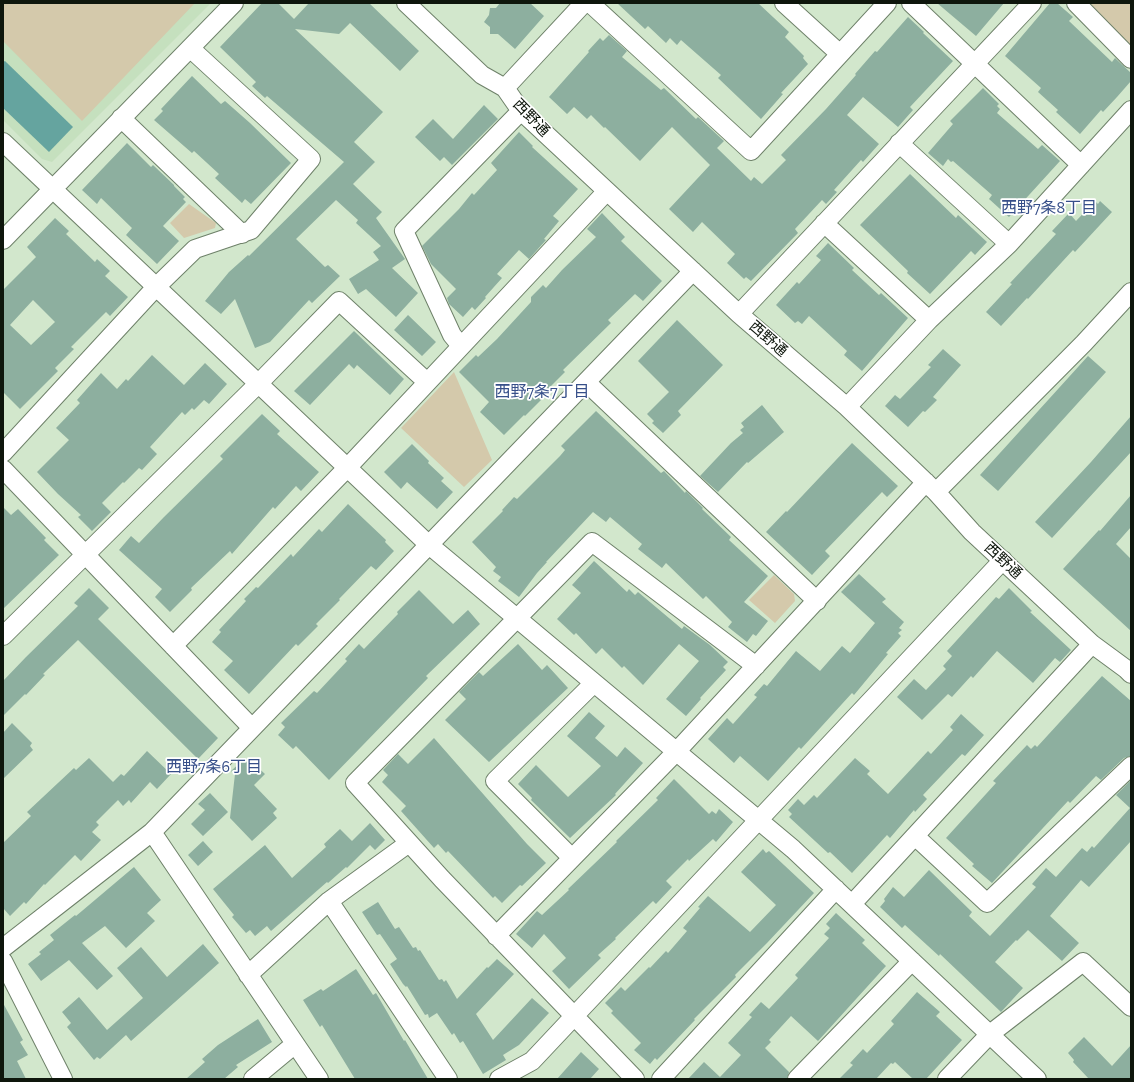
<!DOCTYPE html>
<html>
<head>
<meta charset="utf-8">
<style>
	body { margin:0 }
	#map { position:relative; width:1134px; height:1082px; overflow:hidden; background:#d2e7cc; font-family:"Zilla Slab",serif }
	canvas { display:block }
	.frame { position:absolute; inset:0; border:4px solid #0e160c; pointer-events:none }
</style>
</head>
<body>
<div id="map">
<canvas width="1134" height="1082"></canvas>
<div class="frame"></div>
</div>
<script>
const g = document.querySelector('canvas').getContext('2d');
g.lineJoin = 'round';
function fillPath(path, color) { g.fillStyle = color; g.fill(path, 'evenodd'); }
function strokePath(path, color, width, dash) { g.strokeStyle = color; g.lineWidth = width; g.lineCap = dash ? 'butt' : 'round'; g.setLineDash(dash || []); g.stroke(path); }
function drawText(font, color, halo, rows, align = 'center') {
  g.font = font + ' "Zilla Slab","Noto Sans JP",serif'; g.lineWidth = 3.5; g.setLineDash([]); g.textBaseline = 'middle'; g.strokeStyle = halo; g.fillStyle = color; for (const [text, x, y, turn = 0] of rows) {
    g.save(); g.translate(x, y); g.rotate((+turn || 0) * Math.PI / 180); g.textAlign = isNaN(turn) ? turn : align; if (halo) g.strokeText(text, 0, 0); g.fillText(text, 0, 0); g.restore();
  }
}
const built = new Path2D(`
	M3,3H211L52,162L42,159L3,120Z`);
const green = new Path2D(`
	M3,3H195L82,121L3,41Z
	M1085,3H1131V47Z
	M189,204L216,223L215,228L184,238L170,223Z
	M454,372L492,460L464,487L401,428Z
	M774,575L794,594L795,601L775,623L749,600Z`);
const water = new Path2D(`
	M5,61L73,127L49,152L3,108V62Z`);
const building = new Path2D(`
	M262,3H278L294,19L309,3H369L419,51L400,71L350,23L339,34L295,29L383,112L354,142L375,162L353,184L382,212L376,218L405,259L392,268L418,293L396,317L366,289L358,294L349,279L379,260L373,252L381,246L356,223L358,220L336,200L296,239L325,267L328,265L340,276L312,303L309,300L270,342L255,348L235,299L221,314L205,301L229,272L248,255L249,256L344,162L267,96L265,98L252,86L256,82L220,47Z
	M500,3H530L544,16L515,49L498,34H490V27L484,22L489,15L490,8H496Z
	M617,3H758L789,32L785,37L804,56L803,58L808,64L781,93L783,94L761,119L718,78L721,75L681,40L677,45L670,38L666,43L648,26L645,29Z
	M937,3H1004L976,36Z
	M1050,3H1057L1073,17L1069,21L1112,62L1115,58L1131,73V81L1117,97L1103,112L1101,110L1080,134L1056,112L1058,110L1038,92L1041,88L1005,56Z
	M908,17L924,32L923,33L953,61L910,107L913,110L898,127L863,97L847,115L879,144L863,162L861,160L834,190L837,192L826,204L822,200L795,229L798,233L751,281L746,277L744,279L727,263L735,254L702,222L693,232L669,209L710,165L672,127L640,161L605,127L604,128L591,115L587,119L574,107L567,114L549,97L589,52L588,51L600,38L603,41L609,35L627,51L622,57L661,90L664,88L696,119L698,117L724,141L717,148L751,181L754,177L762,184L786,160L781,155L826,109L856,75L855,74L875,51L877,52Z
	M192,76L221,104L225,101L250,123L291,163L251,204L245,199L242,203L215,178L219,174L194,151L192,153L154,120L163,111L161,109Z
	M983,88L999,104L997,106L1000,109L997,113L1038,149L1042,145L1060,161L1009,217L989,199L992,195L953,161L951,162L948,159L943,166L928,153L953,124L950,121Z
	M484,105L498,119L452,165L444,157L440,161L415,137L433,119L453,139Z
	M519,132L533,146L532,147L578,189L553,216L559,221L544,239L546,240L529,259L519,250L497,274L502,278L485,297L486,298L475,310L472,307L463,317L449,304L447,298L456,289L431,264L422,246L459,209L472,193L474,195L497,170L491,163Z
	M127,143L151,167L153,165L174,185V186L185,197L183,199L186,202L163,226L179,241L157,264L126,235L132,228L101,198L97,204L82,190Z
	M910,174L956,218L958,215L987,242L975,255L971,251L930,294L907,273L908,271L860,225Z
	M1095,201L1098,204L1100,201L1112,212L1075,252L1073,250L1028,299L1027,298L1001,326L986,312L1012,284L1010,283L1056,234L1052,231L1069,213L1076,221Z
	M602,213L625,237L621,241L662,281L643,301L635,294L608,320L611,323L563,370L565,372L543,394L545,396L525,416L524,415L504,435L480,412L489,402L459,372L476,355L478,357L497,339L531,302V297L543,285L546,288L562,270L596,237L587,229Z
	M55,218L69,231L66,234L95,262L97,259L110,271L105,276L128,297L110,316L106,312L71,347L74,349L55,368L58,371L20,409L3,392V290L36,257L27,247ZM33,300L55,322L31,345L10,325Z
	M828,243L854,268L852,270L879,295L881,293L908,318L862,371L844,355L847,351L809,316L802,324L798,321L795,323L776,305L797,282L799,284L821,260L816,256Z
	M408,315L436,342L422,356L394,330Z
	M677,320L723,365L678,411L681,415L663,433L652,423L654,421L647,414L669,392L638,361Z
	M354,331L404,379L390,395L357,365L354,369L349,364L310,405L294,391Z
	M943,349L961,365L933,397L937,400L925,412L923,411L908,427L885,406L895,395L900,399L931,367L928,365Z
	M152,355L184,385L205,363L227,384L209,404L204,400L194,410L192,408L185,415L182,412L150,447L157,454L142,470L139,468L124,483L123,482L102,503L111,512L92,531L78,517L81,515L58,494L37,472L69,440L56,428L80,403L77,400L101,373L117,389L126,379L128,381Z
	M1088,356L1106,372L998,491L980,475Z
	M762,405L784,432L748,463L747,462L718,492L700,476L731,443L743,433L740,430L744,427L741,423Z
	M596,411L661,473L664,471L685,493L686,491L703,508L702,509L731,537L729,540L768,576L744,602L768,621L756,636L753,634L747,642L728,627L732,622L706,596L703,599L666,563L662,568L638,549L642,544L610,517L606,522L593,512L546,562H547L537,573L519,597L498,581L501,577L493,571L496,567L472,542L503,511L502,510L514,497L517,499L560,456L565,450L561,446Z
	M262,414L280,431L277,434L319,472L301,491L296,486L275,509L273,507L232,554L230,551L191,588L192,590L170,612L155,597L162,589L119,550L131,536L139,543L164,517L223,459L220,456Z
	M1131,416V452L1052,538L1035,522L1091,462Z
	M852,443L898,486L887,497L882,492L825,551L830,556L812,575L766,532L786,511L787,512Z
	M412,444L429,461L428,463L444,478L441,481L453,492L437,509L407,482L401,489L384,472Z
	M1131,495V527L1116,544L1131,559V631L1063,569L1099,530L1100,531Z
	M348,504L386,540L385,542L394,551L376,570L371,566L339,599L340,600L316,624L318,626L298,646L296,644L249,694L224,670L233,661L212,642L221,632L219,630L246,601L244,599L256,587L258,588L291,554L293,557L319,529L322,532Z
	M3,507L11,515L18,509L46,538L44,540L59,555L3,609Z
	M594,561L627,592L629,589L635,595L638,592L682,629L684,626L710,645L728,662L723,667L726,670L700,698L701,699L686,716L666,699L699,661L679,644L643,685L624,666L622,668L602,648L596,654L576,633L574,635L557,619L581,593L572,585Z
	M859,574L886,599L882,602L904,622L899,628L902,630L898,633L901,636L886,653L888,654L854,695L852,693L801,749L799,747L768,781L740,756L734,763L708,739L727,718L733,724L757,697L754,695L764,684L767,686L796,651L820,671L842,646L850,653L875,623L841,592Z
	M89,588L109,608L98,619L218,738L198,759L78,640L43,674L45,675L26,695L25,694L3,716V681L26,657L78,606L74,603Z
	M1009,588L1032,611L1030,612L1071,650L1060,662L1055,658L1033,683L997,651L973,678L971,676L952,697L948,694L922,720L897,697L914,679L926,690L946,669L943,666L952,656L947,651L996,597L999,599Z
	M419,590L453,624L468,610L480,624L426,676L428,678L329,780L296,746L293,749L278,735L285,727L281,723L314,691L317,693L347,661L345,659L359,644L364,649L398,614L397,612Z
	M518,644L542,670L547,665L568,688L489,762L445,720L466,699L459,692L479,672L483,676Z
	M1102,676L1131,701V756L1124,758L1101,780L1096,776L1070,803L1068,801L992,883L972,866L974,864L946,838L996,783L993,781L1027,745L1031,749L1035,745L1037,747Z
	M589,712L605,726L595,738L617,757L625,747L643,763L615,794L616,795L570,838L531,800L532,798L518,784L536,765L568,797L601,766L567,736Z
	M961,714L984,735L965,756L962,754L923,795L927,799L915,812L914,810L890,838L887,835L852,873L830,852L828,853L789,817L792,814L788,810L798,799L804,805L814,795L817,798L855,758L870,771L867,774L888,794L928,751L931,754L953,730L950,727Z
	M12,723L32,743L30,746L33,750L3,779V733Z
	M434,738L527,844L546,863L522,886L520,885L502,903L495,896L493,898L448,851L446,853L438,844L434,848L401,811L406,806L382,782L388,775L383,770L398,754L408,764Z
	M147,751L171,774L157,789L150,782L131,803L129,800L123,806L118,800L96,822L99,825L92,832L101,840L81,861L75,855L45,885L44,884L26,904L24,902L10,916L3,908V843L31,816L27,812L74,768L76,770L89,758L113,782L121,774L124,776Z
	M244,759L250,765L252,762L265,774L254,785L277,809L273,813L277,818L252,841L230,818L235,774L231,771Z
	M674,779L709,814L712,811L716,814L719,809L733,822L716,842L713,839L689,861L688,859L666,881L672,887L656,904L653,901L615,938L616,939L598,955L601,958L569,989L552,971L566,958L544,934L532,948L516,934L537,911L542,915L569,890L568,889L617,842L616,841L658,800L656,798Z
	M1131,780V841L1089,887L1081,880L1050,916L1079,943L1062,961L1028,930L1017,941L1016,940L995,962L1023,988L1001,1012L940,954L939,956L905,925L902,928L880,907L885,901L884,899L893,887L904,897L929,870L972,912L969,916L990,936L1036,887L1032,884L1046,868L1056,877L1082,848L1087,852L1092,846L1094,848L1130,808L1116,795Z
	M210,793L228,812L203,836L191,824L205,810L198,804Z
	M370,823L385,840L375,850L370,845L347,868L346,867L328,883L327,882L271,931L267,926L255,936L250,930L246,933L232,917L234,915L213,889L265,845L292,878L326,847L324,844L340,829L352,841Z
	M203,841L213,852L198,866L188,855Z
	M763,849L766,853L769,851L814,893L767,943L735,975L736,977L694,1019L695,1020L657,1060L655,1058L650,1064L634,1050L641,1043L611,1013L613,1011L605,1003L621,987L625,991L649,967L650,968L666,951L668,953L687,931L683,928L700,908L698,907L708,896L750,932L776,905L741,872Z
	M134,867L161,900L147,913L155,921L126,948L105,926L82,943L113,976L97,990L69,960L41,981L28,964L41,954L39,952L54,940L50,935L75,915L76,916Z
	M378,902L395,929L399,927L413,948L416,947L418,951L420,950L439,980L442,979L444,982L446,980L457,999L487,967L488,968L497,959L514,974L476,1014L493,1040L532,998L549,1013L519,1045L503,1055L506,1060L483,1074L463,1041L460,1043L454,1033L452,1035L437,1013L429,1018L428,1014L425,1015L407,986L406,987L403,984L390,964L397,959L380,934L377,935L362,912Z
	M836,913L865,940L862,943L886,966L818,1041L791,1016L769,1040L771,1042L765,1048L789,1072L787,1079H688L704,1062L720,1077L741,1055L728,1043L752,1017L749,1015L761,1002L769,1009L798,978L795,975L829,938L824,934L830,928L826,924Z
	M203,944L219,963L131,1041L126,1035L100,1059L97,1057L94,1060L67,1027L71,1023L62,1012L79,997L107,1030L143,998L117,968L141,947L167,977Z
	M356,969L373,995L376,993L404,1041L405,1040L428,1079H355L322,1025L320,1027L303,1000L321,989L323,991Z
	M917,992L940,1012L936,1016L962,1040L926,1079H913L895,1062L893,1064L891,1063L876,1079H839L853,1065L850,1063L863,1049L867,1053L894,1024L891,1021Z
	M3,1003L23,1040L20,1042L28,1055L17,1061L26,1079H3Z
	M258,1019L272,1042L236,1065L238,1067L224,1079H186L205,1062L202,1059L218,1045Z
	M1084,1037L1112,1066L1131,1045V1079H1089L1073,1062L1074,1060L1068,1053Z
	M581,1052L599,1069L590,1079H557Z`);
const minor = new Path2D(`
	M406,3L482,75L505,88L521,111L739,314L847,407L936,492L972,532L1092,644L1126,669L1131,674
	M590,3L751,151L887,3
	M784,3L840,54
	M911,3L1081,165
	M1076,3L1131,59
	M505,88L584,3
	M121,118L242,234
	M3,142L428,544L793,849L1037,1079
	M899,143L1009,244
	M824,223L929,320
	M3,240L234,3
	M739,314L1032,3
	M461,346L452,335L404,231L521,111
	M586,382L817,601
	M847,407L929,320L1009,244L1131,110
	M3,453L156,287L195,249L251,230L311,159L190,48
	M3,469L252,728
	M936,492L1084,343L1131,292
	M3,636L258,384L339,301L427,382
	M173,646L347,468L607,191
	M152,832L319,1079
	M915,836L987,903L1131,766
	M572,858L495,781L594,683
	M329,901L448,1079
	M852,904L1092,644
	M496,936L676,752L926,482
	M3,948L152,832L693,271
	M3,961L63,1079
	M248,975L329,901L409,843
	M253,1079L295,1044
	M499,1079L532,1061L1003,560
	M635,1079L442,879L355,783L592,542L756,666
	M661,1079L836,889
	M797,1079L912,961
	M947,1079L990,1034L1083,962L1131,1007`);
const streetNames = [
	["西野通",531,118,46],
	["西野通",768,339,41],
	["西野通",1003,561,43]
];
const neighbourhoodNames = [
	["西野7条8丁目",1049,208],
	["西野7条7丁目",542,392],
	["西野7条6丁目",214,767]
];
fillPath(built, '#c5e0be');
fillPath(green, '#d4c9ab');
fillPath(water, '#65a49f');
fillPath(building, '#8daf9f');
strokePath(minor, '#6e8169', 20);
strokePath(minor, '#fff', 18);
drawText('15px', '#0e160c', '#fff', streetNames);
drawText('16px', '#374f89', '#fff', neighbourhoodNames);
</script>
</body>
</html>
